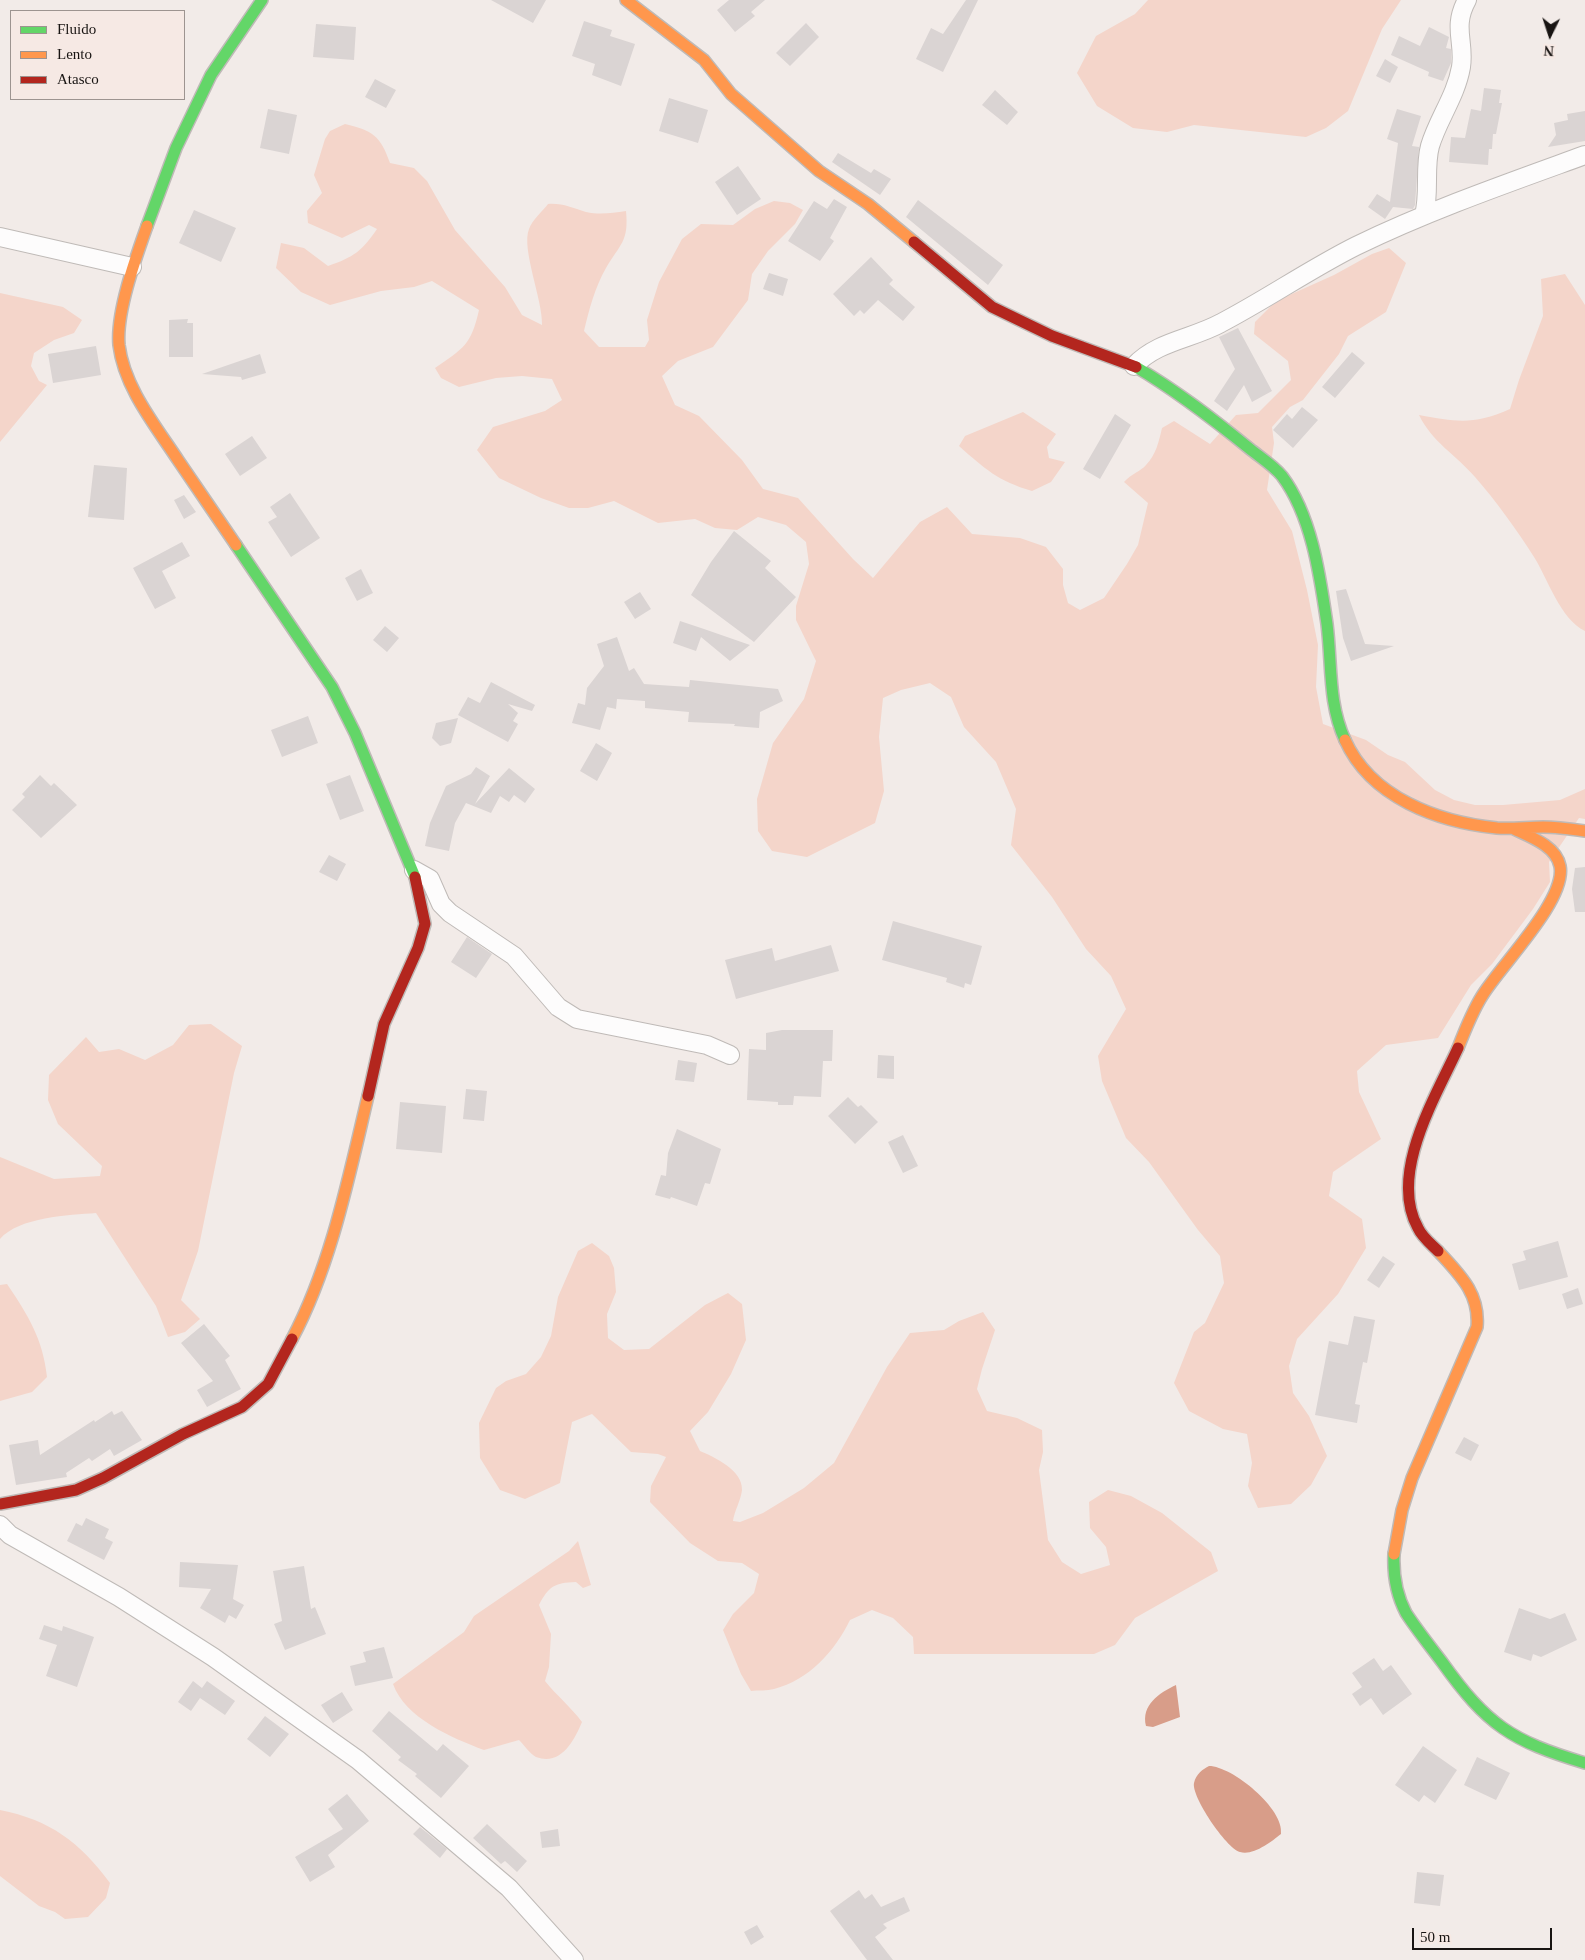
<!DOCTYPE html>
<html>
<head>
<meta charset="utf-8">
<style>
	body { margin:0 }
	#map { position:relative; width:1585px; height:1960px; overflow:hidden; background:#f2ebe8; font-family:Georgia,serif }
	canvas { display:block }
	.legend { position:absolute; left:10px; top:10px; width:175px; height:90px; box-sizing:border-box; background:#f6e9e4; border:1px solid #9d9490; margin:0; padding:6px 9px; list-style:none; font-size:15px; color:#181412 }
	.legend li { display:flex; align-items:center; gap:10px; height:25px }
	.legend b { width:25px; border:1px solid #9d9490 }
	.north { position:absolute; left:1525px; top:10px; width:50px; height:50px; -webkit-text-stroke:4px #f6e9e4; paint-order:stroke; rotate:184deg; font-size:14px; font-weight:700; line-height:20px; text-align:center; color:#181412 }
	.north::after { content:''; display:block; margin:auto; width:18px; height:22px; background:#181412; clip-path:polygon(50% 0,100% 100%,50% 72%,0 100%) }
	.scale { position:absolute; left:1412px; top:1928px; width:140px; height:22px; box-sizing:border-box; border:2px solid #181412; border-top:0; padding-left:6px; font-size:15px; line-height:18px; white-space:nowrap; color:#181412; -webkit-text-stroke:4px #f6e9e4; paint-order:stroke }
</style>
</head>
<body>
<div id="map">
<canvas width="1585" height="1960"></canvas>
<ul class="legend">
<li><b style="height:6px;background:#63d668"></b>Fluido</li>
<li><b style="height:6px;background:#ff974d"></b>Lento</li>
<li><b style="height:6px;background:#b3261e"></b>Atasco</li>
</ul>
<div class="north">N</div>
<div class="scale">50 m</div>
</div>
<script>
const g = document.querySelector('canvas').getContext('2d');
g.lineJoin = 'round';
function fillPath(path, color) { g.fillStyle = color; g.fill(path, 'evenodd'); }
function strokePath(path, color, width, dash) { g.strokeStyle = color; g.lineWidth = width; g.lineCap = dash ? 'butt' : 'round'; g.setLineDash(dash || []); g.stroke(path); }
const green = new Path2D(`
	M1148,0H1401L1382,29L1348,111L1326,128L1306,137L1194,125L1167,132L1133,128L1097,106L1077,73L1096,36L1135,14Z
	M345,124C373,131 380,135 390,163L414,168L427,181L455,230L505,287L522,315L542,325C543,300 521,249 529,229C532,220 543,211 548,204C563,203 572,208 586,212C600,215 612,213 626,211C629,242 620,244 606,268C595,287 589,310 584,331L599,347H645L649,340L647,320L659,282L682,239L701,224L733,225L755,209L774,201L790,203L803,210L795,224L768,251L752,274L748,300L713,347L678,361L662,376L675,405L699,416L742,460L763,489L798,498L853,559L873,578L920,522L947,507L972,534L1020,538L1046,547L1063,569V585L1068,603L1080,610L1104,598L1127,564L1138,545L1148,503L1124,482C1131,474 1141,471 1146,465C1156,455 1159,441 1162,428L1174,421L1210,444L1236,415L1258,413L1291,380L1288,361L1254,334L1255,322L1271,306L1285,297L1334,275L1372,254L1389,248L1406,263L1386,312L1348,336L1339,354L1310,391L1303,400L1290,407L1272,427L1274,443L1267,490L1292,531L1307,590L1318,645L1316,687L1323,724L1366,740L1388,755L1405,762L1435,790L1454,800L1475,805H1503L1560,800L1585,789V819L1579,818L1549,862L1550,882L1533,909L1492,964L1471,985L1438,1038L1386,1045L1357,1071L1359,1092L1381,1139L1333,1172L1329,1196L1362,1219L1366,1248L1338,1294L1297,1339L1289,1366L1293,1393L1309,1416L1327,1456L1311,1485L1291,1504L1258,1508L1248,1486L1252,1463L1247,1434L1223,1429L1189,1411L1174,1383L1194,1332L1205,1323L1224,1283L1220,1256L1198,1230L1149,1162L1126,1138L1102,1081L1098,1056L1126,1009L1111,976L1086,949L1052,897L1011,845L1016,809L996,762L964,727L951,697L930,683L901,690L883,698L879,737L884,791L875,823L807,857L772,851L758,831L757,799L773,743L804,699L816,661L796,620V606L809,564L806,542L786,525L758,517L737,530L715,528L695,519L658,523L614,501L588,508H569L541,498L499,478L477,450L493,427L545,411L562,400L552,379L522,376L496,378L459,387L441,378L435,368C464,348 471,345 479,310L432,281L414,287L381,291L330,305L301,292L276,268L281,243L304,248L328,266C354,257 362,251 377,229L369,225L342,238L308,223L307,211L322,193L314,175L325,139L330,131Z
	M1565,274L1585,305V631C1560,619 1548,579 1534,557C1517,530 1496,501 1475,477C1456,455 1432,442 1419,415C1457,422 1474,425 1510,409L1519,380L1543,316L1541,279Z
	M0,293L63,307L82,320L74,333L54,340L34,353L31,366L39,381L47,385L0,442Z
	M1023,412L1056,434L1047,447L1049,458L1065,462L1051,482L1032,491C998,481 985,469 959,446L965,436Z
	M211,1024L242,1046L234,1073L198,1251L181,1300L200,1319L185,1332L168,1337L156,1306L96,1213C69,1215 19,1217 0,1239V1157L54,1179L100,1176L102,1166L58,1124L48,1100L49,1075L86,1037L99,1052L119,1049L145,1060L173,1045L189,1025Z
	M592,1243L609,1256L614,1268L616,1292L607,1314L608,1338L624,1350L649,1349L705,1305L728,1293L742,1304L746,1340L731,1374L708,1412L690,1431L700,1451C714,1457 743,1470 742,1490C741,1500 734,1512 733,1521L740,1522L763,1513L804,1488L834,1463L887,1367L910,1333L944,1330L959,1321L983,1312L995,1330L982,1369L977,1389L987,1411L1017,1418L1042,1430L1043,1452L1039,1470L1048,1540L1062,1562L1081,1574L1110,1565L1106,1547L1090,1528L1089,1502L1108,1490L1131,1496L1162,1513L1211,1552L1218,1571L1135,1618L1115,1645L1094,1654H914L913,1637L893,1618L872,1610L850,1620C835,1651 809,1680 774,1689C767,1691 758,1690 751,1691L741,1674L723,1630L733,1614L754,1593L759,1574L742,1563L718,1561L690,1543L650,1502L651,1486L666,1457L658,1454L631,1452L592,1414L572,1422L560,1483L525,1499L500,1490L480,1458L479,1423L496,1388L506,1381L526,1374L541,1357L551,1336L558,1297L578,1251Z
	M7,1284C28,1315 43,1339 47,1377L32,1392L0,1401V1285Z
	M578,1541L591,1585L583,1588L576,1582C554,1583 549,1586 539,1605L551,1634L549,1667L545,1681C557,1696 571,1707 582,1722C574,1741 561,1766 536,1757C530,1754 524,1745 519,1740L484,1750C452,1738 405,1718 393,1684L464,1632L474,1616L569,1551Z
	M0,1810C50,1820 80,1842 110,1883L106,1898L88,1917L65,1919L55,1912L39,1906L0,1876Z`);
const water = new Path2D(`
	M1176,1685L1180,1717L1153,1727L1146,1726C1141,1705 1159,1693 1176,1685Z
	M1209,1766C1232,1766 1285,1809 1281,1834C1271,1842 1253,1856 1240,1852C1226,1848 1191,1796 1194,1783C1196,1774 1203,1769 1209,1766Z`);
const building = new Path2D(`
	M491,0H546L533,23Z
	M729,0H765L751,12L755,16L735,32L717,10Z
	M966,0H978L943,72L916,59L931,28L943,34Z
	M584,21L612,30L610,36L635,44L621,86L592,75L595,64L572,56Z
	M806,23L819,37L790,66L776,53Z
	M316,24L356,27L354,60L313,57Z
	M1429,27L1449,37L1446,48L1451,49V63L1443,81L1428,76L1429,72L1391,55L1399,36L1420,46Z
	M1385,59L1398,67L1390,83L1376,76Z
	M375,79L396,90L386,108L365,97Z
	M1484,88L1501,90L1499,103H1502L1496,134H1493L1492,149H1489L1488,165L1449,162L1451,137L1465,138L1471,109L1481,111Z
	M995,90L1018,112L1007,125L982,105Z
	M669,98L708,110L698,143L659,131Z
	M268,109L297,115L289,154L260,148Z
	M1397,109L1421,116L1412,146L1419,147L1415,205L1413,209L1393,207L1385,219L1368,207L1377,194L1390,202L1398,143L1387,139Z
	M1585,111V141L1548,147L1556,135L1554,123L1568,120L1567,114Z
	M838,153L871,173L874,169L891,179L880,195L832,162Z
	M738,166L761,199L737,215L715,182Z
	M834,199L847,207L830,238L834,241L820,261L788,241L814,201L827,209Z
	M918,200L1003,265L988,285L906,217Z
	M194,210L236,228L221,262L179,243Z
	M871,257L893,280L889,284L915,307L903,321L878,300L864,314L860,310L854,316L833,294Z
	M769,273L788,279L783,296L763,289Z
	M188,319L187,323H193V357H169V320Z
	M1238,328L1272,391L1252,402L1244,385L1227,411L1214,401L1235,369L1219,337Z
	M96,346L101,375L53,383L48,354Z
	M1352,352L1365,363L1335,398L1322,387Z
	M260,354L266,373L242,380L241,377L202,374Z
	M1302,407L1318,420L1293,448L1273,430L1287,414L1292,419Z
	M1115,414L1131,425L1100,479L1083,469Z
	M252,436L267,458L240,476L225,454Z
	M94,465L127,468L124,520L88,517Z
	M290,493L320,538L291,557L268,522L277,517L270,507Z
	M184,495L196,512L184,519L174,500Z
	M734,531L771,561L765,568L796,597L754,642L691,595L711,562Z
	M182,542L190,556L162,571L176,598L155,609L133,568Z
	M361,569L373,593L357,601L345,578Z
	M1346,589L1365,644L1394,646L1351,661L1343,638L1336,591Z
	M640,592L651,609L635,619L624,602Z
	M680,621L704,629L750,645L730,661L701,637L696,651L673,643Z
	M385,626L399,638L387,652L373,640Z
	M617,637L629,671L634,668L644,684L689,687L690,680L778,689L783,701L760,712L759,728L734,726L735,724L688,722L689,712L645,708V701L617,699L616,709L607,707L600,730L572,723L578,703L585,705L587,688L604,666L597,644Z
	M491,682L535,705L532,711L508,704L518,713L513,721L518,724L508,742L458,715L468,697L480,703Z
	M308,716L318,743L282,757L271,730Z
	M458,718L451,743L440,746L432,738L436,723Z
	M596,743L612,753L597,781L580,771Z
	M476,767L490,776L475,804L509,768L535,789L525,803L514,795L509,802L500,796L491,813L466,803L455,823L449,851L425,846L430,823L446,786L471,774Z
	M40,775L51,786L54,783L77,805L41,838L12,810L25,797L22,794Z
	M350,775L364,811L340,820L326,784Z
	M329,855L346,864L337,881L319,872Z
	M1585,867V912H1575L1572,889L1575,868Z
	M893,921L982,946L971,985L965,983L964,988L946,982L947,978L882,960Z
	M467,937L492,954L476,978L451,962Z
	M831,945L839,971L736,999L725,960L772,948L775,961Z
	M782,1030H833L832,1061H823L821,1097L794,1096L793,1105H778V1102L747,1100L749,1049L766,1050V1033Z
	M878,1055L894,1056V1079L877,1078Z
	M678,1060L697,1063L694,1082L675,1080Z
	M466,1089L487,1091L484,1121L463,1119Z
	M848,1097L858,1107L861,1105L878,1122L855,1144L828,1116Z
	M400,1102L446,1106L442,1153L396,1149Z
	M677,1129L721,1149L710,1184L705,1183L697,1206L671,1197L670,1199L655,1195L661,1175L666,1176L668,1153Z
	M903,1135L918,1166L903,1173L888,1142Z
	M1558,1241L1568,1277L1519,1290L1512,1264L1526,1260L1523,1251Z
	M1383,1256L1395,1264L1379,1288L1367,1280Z
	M1578,1288L1583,1304L1567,1309L1562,1294Z
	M1354,1316L1375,1320L1367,1363L1363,1362L1355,1404L1360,1405L1357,1423L1315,1415L1329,1341L1348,1345Z
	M204,1324L230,1356L225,1360L241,1389L207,1407L197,1390L213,1381L181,1343Z
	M112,1411L114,1415L122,1411L142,1440L114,1456L110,1449L92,1461L89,1458L66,1473L67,1477L16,1485L9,1445L38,1440L40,1455L94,1420L95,1422Z
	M1464,1437L1479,1445L1471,1461L1455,1453Z
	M86,1518L109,1529L105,1538L113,1542L104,1560L67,1541L76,1523L82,1526Z
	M180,1562L238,1565L233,1599L244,1605L236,1619L229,1615L225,1623L200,1608L211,1589L179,1587Z
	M304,1566L311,1609L315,1607L326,1634L285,1650L274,1624L282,1621L273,1571Z
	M1519,1608L1550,1619L1565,1613L1577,1640L1541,1657L1533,1654L1531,1661L1504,1652Z
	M44,1625L62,1631L63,1626L94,1637L77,1687L46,1676L57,1645L39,1639Z
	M384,1647L393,1678L355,1686L350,1666L366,1662L363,1652Z
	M1374,1658L1383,1671L1391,1665L1412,1694L1383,1715L1371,1698L1360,1706L1352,1694L1362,1687L1352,1673Z
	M193,1681L202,1688L207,1681L235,1701L225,1715L200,1698L191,1711L178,1702Z
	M342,1692L353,1710L333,1723L321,1705Z
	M389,1711L437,1751L443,1744L469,1766L441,1798L415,1776L417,1774L398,1760L401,1757L372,1731Z
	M265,1716L289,1734L270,1757L247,1739Z
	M1423,1746L1457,1770L1435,1803L1424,1795L1419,1802L1395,1785Z
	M1477,1757L1510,1773L1496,1800L1464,1785Z
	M347,1794L369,1821L328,1855L335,1867L310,1882L295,1857L343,1829L328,1809Z
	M487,1824L527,1861L517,1872L505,1861L501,1864L473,1838Z
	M420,1827L447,1849L440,1858L413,1834Z
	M558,1829L560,1846L542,1848L540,1832Z
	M1417,1872L1444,1875L1440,1906L1414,1903Z
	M859,1890L865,1899L872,1894L881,1907L904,1897L910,1911L883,1924L887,1928L875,1937L893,1960H867L830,1911Z
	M757,1925L764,1937L751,1945L744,1932Z`);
const street = new Path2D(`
	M1424,215C1430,193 1424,168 1430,146C1438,119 1456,96 1461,67C1465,42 1452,27 1467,0
	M0,237L132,267
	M1134,366C1157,341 1192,339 1221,323C1267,299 1310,269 1356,246C1430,210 1508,183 1585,155
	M414,870L430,879L441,904L450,913L514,956L558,1007L577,1019L707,1045L730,1055
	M0,1525L10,1535L119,1597L213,1657L358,1760L509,1888L574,1960`);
const fast = new Path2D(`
	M147,226L176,148L211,75L262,0
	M1136,367C1177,391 1213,419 1250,449C1260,457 1274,466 1282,476C1312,516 1320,576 1327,624C1332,664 1328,703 1345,740
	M236,545L332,687L355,733L415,877
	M1394,1554C1393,1575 1396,1594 1406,1613C1417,1630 1430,1646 1442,1662C1487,1725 1511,1741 1585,1763`);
const slow = new Path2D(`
	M626,0L704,60L731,94L819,171L868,204L914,242
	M147,226C136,257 116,312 119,345C124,387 155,425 178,460C197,488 217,517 236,545
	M1345,740C1371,798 1438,822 1497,828C1512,829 1528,827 1543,827C1557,827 1571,829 1585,831
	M1458,1048C1465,1030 1472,1012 1482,996C1500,966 1567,900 1560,866C1556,846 1531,837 1514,829
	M292,1339C331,1266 349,1176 368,1096
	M1394,1554L1402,1510L1412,1478L1477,1327C1480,1293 1459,1274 1438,1251`);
const jam = new Path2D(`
	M914,242L992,307L1052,336L1136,367
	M368,1096L384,1024L418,948L425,924L415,877
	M1438,1251C1431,1244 1422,1237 1418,1228C1388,1174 1436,1096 1458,1048
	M0,1504L76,1490L103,1478L183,1434L242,1407L268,1384L292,1339`);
fillPath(green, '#f4d5ca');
fillPath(water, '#d89d89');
fillPath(building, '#dad4d3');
strokePath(street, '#bfbab7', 20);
strokePath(fast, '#bfbab7', 14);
strokePath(slow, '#bfbab7', 14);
strokePath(jam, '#bfbab7', 14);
strokePath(street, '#fdfcfc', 18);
strokePath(fast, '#63d668', 11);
strokePath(slow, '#ff974d', 11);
strokePath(jam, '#b3261e', 11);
</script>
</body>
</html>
